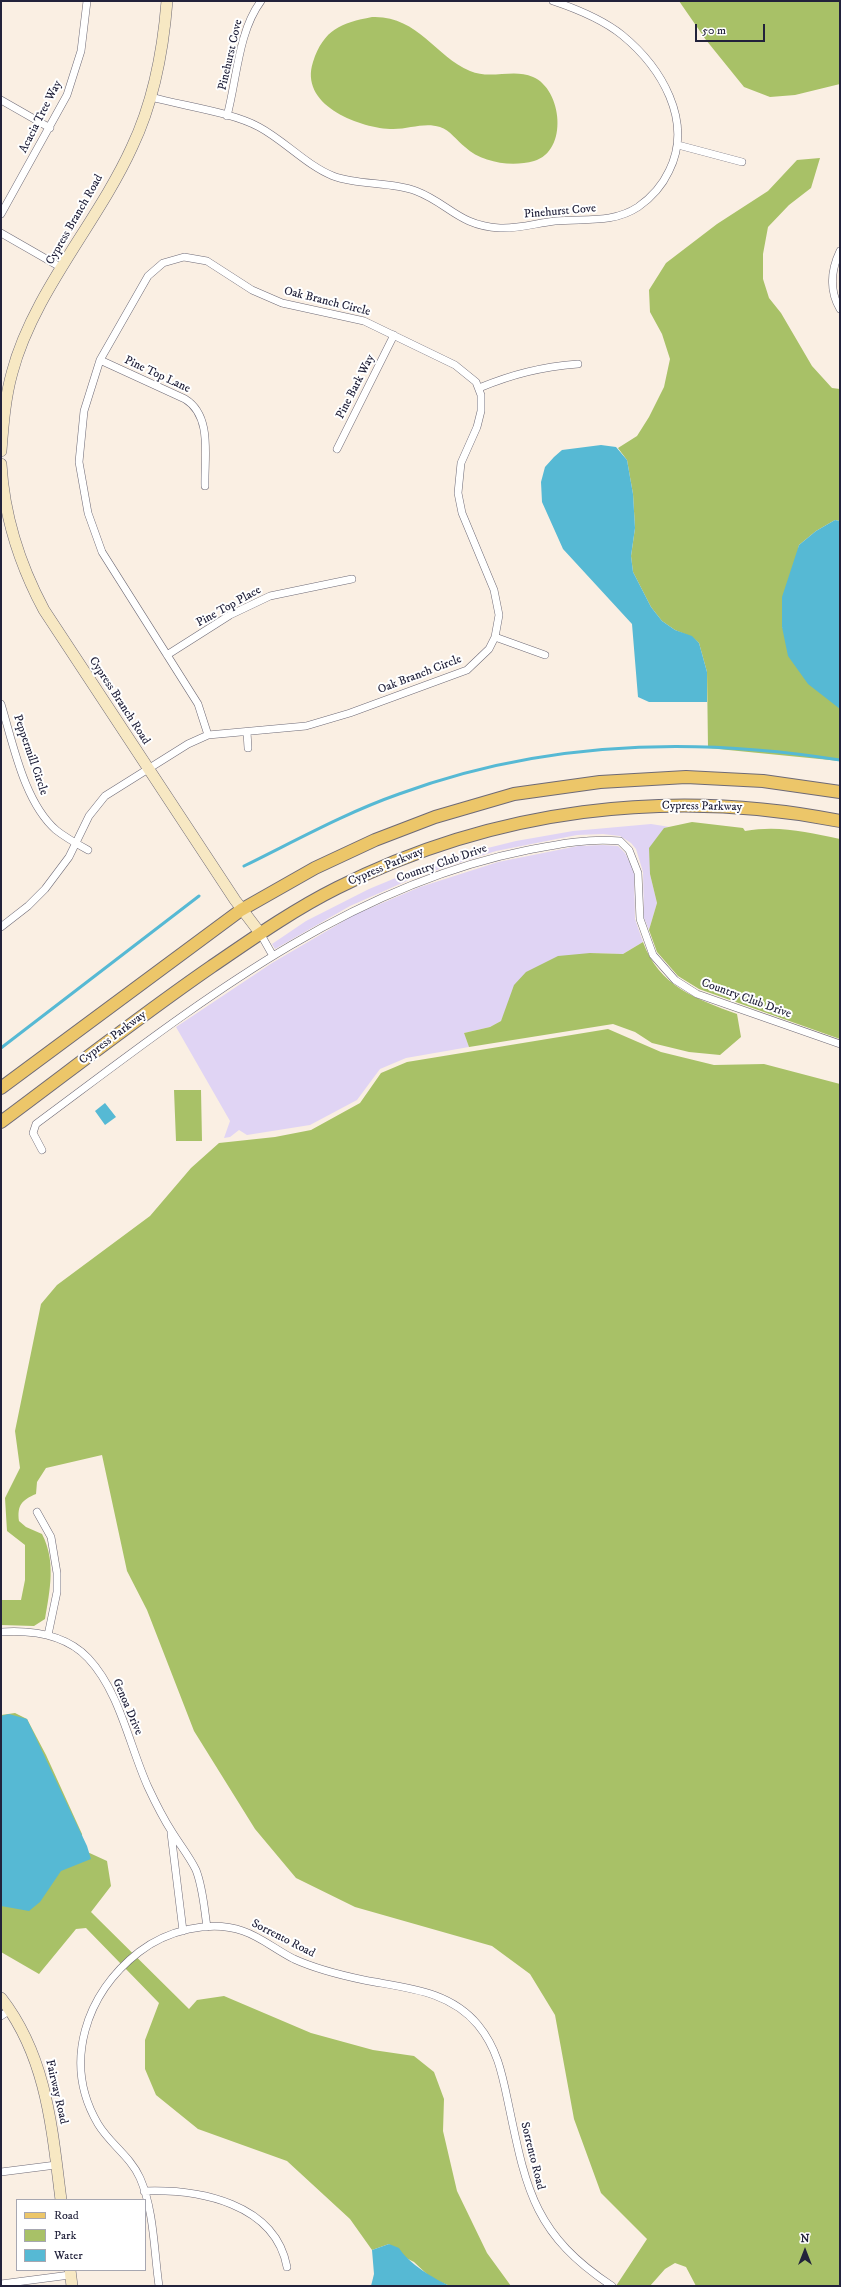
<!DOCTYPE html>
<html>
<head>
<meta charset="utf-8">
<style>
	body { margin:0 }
	#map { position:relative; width:841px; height:2287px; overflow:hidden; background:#faefe3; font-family:"IM FELL DW Pica",serif }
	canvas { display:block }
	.frame { position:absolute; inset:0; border:2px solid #22223b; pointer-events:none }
	.legend { position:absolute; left:16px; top:2199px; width:130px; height:72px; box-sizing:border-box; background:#fff; border:1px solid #a7a7b1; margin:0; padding:5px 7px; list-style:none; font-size:12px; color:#22223b }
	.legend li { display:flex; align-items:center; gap:8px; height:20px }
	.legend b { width:20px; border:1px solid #a7a7b1 }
	.north { position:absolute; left:785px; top:2231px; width:40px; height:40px; -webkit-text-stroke:3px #fff; paint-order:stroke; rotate:0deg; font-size:11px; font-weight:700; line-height:16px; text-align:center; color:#22223b }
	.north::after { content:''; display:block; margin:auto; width:14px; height:18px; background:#22223b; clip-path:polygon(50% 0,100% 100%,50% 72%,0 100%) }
	.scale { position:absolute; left:695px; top:24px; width:70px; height:18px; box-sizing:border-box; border:2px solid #22223b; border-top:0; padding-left:5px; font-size:12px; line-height:14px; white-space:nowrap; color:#22223b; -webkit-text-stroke:3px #fff; paint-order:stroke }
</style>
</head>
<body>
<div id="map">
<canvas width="841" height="2287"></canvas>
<div class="frame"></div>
<ul class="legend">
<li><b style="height:5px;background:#ecc669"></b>Road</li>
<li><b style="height:11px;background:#a8c167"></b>Park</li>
<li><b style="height:11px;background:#56b9d4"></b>Water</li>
</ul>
<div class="north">N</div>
<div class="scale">50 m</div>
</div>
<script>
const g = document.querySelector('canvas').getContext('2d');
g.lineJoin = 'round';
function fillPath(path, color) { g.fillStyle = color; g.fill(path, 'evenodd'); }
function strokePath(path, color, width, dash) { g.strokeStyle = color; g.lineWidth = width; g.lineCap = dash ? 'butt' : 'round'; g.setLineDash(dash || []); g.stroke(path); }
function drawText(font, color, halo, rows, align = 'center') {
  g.font = font + ' "IM FELL DW Pica",serif'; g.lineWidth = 4; g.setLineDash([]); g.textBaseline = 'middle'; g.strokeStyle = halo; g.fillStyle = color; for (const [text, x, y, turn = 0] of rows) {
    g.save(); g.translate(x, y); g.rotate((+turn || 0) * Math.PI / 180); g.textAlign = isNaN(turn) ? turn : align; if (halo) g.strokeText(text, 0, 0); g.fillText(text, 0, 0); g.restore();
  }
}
const built = new Path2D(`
	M651,824L670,827L664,828L650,874L657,903L649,930L644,918L643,872L636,849L631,843L620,836L603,834L577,835L496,851L418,876L350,906L275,949L272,944L306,921L369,889L439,860L516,841L573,831Z
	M603,845L618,846L625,853L630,863L634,874L635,919L643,942L623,954L590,953L508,1005L501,1021L490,1027L464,1033L469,1047L406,1058L380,1069L357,1100L310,1125L247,1135L239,1130L230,1137L224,1138L230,1121L176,1027L272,963L354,915L420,887L498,862L578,846Z`);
const green = new Path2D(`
	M679,1H840V84L795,95L770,97L744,87L706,40Z
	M372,17C417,15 435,56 470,71C491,80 513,68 533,77C562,89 569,151 534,161C512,167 482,163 465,147C457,141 450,130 440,127C423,122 408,130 390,129C356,127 299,104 313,62C324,29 341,23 372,17Z
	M820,158L811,188L789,205L768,227L763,254V279L769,298L781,313L812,366L832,388L840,389V521L835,520L816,531L799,545L782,627L840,709V761L708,748L707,672L699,643L692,637L675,630L662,621L651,607L633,572L631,556L635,528L633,494L627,460L618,448L637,436L649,417L664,387L670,359L662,334L650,312L649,290L666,263L717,224L768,191L797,160Z
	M692,822L743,828L745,831C779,825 806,832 840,839V1039L699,989L678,976L657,952L649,930L657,903L650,874L649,848L664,828Z
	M643,942C659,986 696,999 737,1014L741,1037L720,1055L689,1052L652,1043L635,1032L613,1024L469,1047L464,1033L490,1027L501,1021L514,985L526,972L558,956L590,953L623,954Z
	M608,1029L661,1052L714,1065L764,1064L840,1084V2286H696L686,2267L675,2263L665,2269L650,2286H616L647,2239L601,2193L574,2119L555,2015L530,1974L492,1946L355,1907L296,1878L255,1829L194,1731L147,1610L127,1571L102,1455L46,1468L37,1482L36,1494C22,1500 17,1505 19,1521L26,1527L42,1534C56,1561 50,1590 45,1619L34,1626L1,1625V1600H21L25,1580V1545L7,1531L5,1498L20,1468L15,1431L41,1304L57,1285L150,1216L191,1168L219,1143L275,1137L311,1130L360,1103L381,1073L407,1062Z
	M174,1090H201L202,1141H176Z
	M15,1713L27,1719L46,1755L82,1834L83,1850L107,1861L111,1886L91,1912L189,2009L197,2000L224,1996L311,2033L373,2050L414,2056L434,2072L444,2099L443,2131L457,2191L487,2253L511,2286H450L431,2278L414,2262L406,2258L389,2244L372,2250L350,2219L287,2161L198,2129L156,2095L145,2069V2040L159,2003L86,1928L76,1929L39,1974L1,1952V1715Z`);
const water = new Path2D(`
	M601,445L616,447L627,460L633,494L635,528L631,556L633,572L651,607L662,621L675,630L692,636L699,643L707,672V702H649L638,697L632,624L563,549L542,502L541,482L545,467L554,457L562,450Z
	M835,520L840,521V709L808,684L788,656L782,627V597L799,545L816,531Z
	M105,1103L116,1117L105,1125L95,1111Z
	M9,1714L27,1719L87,1846L91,1859L61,1871L40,1902L29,1911L1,1906V1716Z
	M389,2244L399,2248C409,2264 433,2278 450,2286H371L374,2274L372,2250Z`);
const stream = new Path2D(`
	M244,866C295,841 345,813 399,794C542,741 690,736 840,760
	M1,1048L199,896`);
const street = new Path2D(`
	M151,97C183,106 231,112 259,127C285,141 306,165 333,176C360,186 390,181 416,191C448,203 459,226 500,228C518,229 537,223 555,221C584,218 612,224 638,207C651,198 662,186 669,171C694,121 661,67 622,35C602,19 577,9 553,1
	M1,100L50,128
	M227,116C237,79 238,32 261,1
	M678,145L742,162
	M1,214L67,95L81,51L87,1
	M1,233L62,268
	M840,251C831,270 829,290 840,309
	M100,360L185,399C213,416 204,458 205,486
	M479,388C513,374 541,367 578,364
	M337,449L394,335
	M495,637L545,655
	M167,655L230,615L270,596L352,579
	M1,704C13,743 24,802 56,830C66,838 77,844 88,850
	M247,732L248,748
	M1,927L28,906L45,889L69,857L89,816L105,796L188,744L208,735L198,704L102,552L88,513L79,462L84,411L100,360L148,276L163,263L184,257L207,261L252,290L282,303L364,321L455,365L476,382L481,395V411L477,427L461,463L458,493L462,513L494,590L499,615L495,637L489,649L467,670L350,713L306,726L208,735
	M260,933L273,956
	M42,1150L33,1133L36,1124C186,1013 340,887 528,850C559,844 588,838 620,841L629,850L638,873L640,919L653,955L675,980L697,994L840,1044
	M37,1512L51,1537L57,1573V1592L48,1635
	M1,1632C32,1630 66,1635 88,1658C120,1692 129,1745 148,1787C155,1802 163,1818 172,1832C180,1845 189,1856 196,1870C203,1888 204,1907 207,1927
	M171,1833L183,1931
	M1,2016L10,2010
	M1,2172L56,2165
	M144,2191C199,2189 275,2203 287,2267
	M1,2284L70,2275
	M159,2286C154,2251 154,2210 140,2178C130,2156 110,2144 98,2124C62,2063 86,1993 139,1952C166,1931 210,1919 243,1931C261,1937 276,1950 294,1959C316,1969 340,1975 364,1980C405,1988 449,1990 478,2025C497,2048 502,2073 508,2102C526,2188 533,2234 612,2286`);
const secondary = new Path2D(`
	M1,451C3,425 5,398 12,373C33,293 98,222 132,147C154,101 163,52 167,1
	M1,464C4,516 20,565 44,610L235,900L260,933
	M1,1998C47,2057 52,2129 61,2200
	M70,2270L72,2286`);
const primary = new Path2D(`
	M1,1088L241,910L315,868L375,840L435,817L514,794L600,782L686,777L763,781L840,792
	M1,1122C71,1070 140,1016 211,967C252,939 293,910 337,888C493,809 669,787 840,821`);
const streetNames = [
	["Pinehurst Cove",231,55,-77],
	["Acacia Tree Way",41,117,-63],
	["Pinehurst Cove",560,212,-5],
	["Cypress Branch Road",75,220,-60],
	["Oak Branch Circle",327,302,14],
	["Pine Top Lane",157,375,25],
	["Pine Bark Way",356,387,-63],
	["Pine Top Place",229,607,-29],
	["Oak Branch Circle",420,675,-21],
	["Cypress Branch Road",119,701,57],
	["Peppermill Circle",30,755,71],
	["Cypress Parkway",702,807,1],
	["Country Club Drive",442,864,-19],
	["Cypress Parkway",386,867,-23],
	["Country Club Drive",746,999,20],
	["Cypress Parkway",113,1038,-37],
	["Genoa Drive",127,1707,67],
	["Sorrento Road",283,1939,27],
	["Fairway Road",56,2092,77],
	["Sorrento Road",532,2156,76]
];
fillPath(built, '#e0d4f4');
fillPath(green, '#a8c167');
fillPath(water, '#56b9d4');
strokePath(stream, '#56b9d4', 3);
strokePath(street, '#6e6a76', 8);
strokePath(secondary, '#6e6a76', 12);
strokePath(primary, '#6e6a76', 14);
strokePath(street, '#fff', 7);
strokePath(secondary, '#f7e8c3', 11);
strokePath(primary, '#ecc669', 12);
drawText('12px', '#22223b', '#fff', streetNames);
</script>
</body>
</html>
